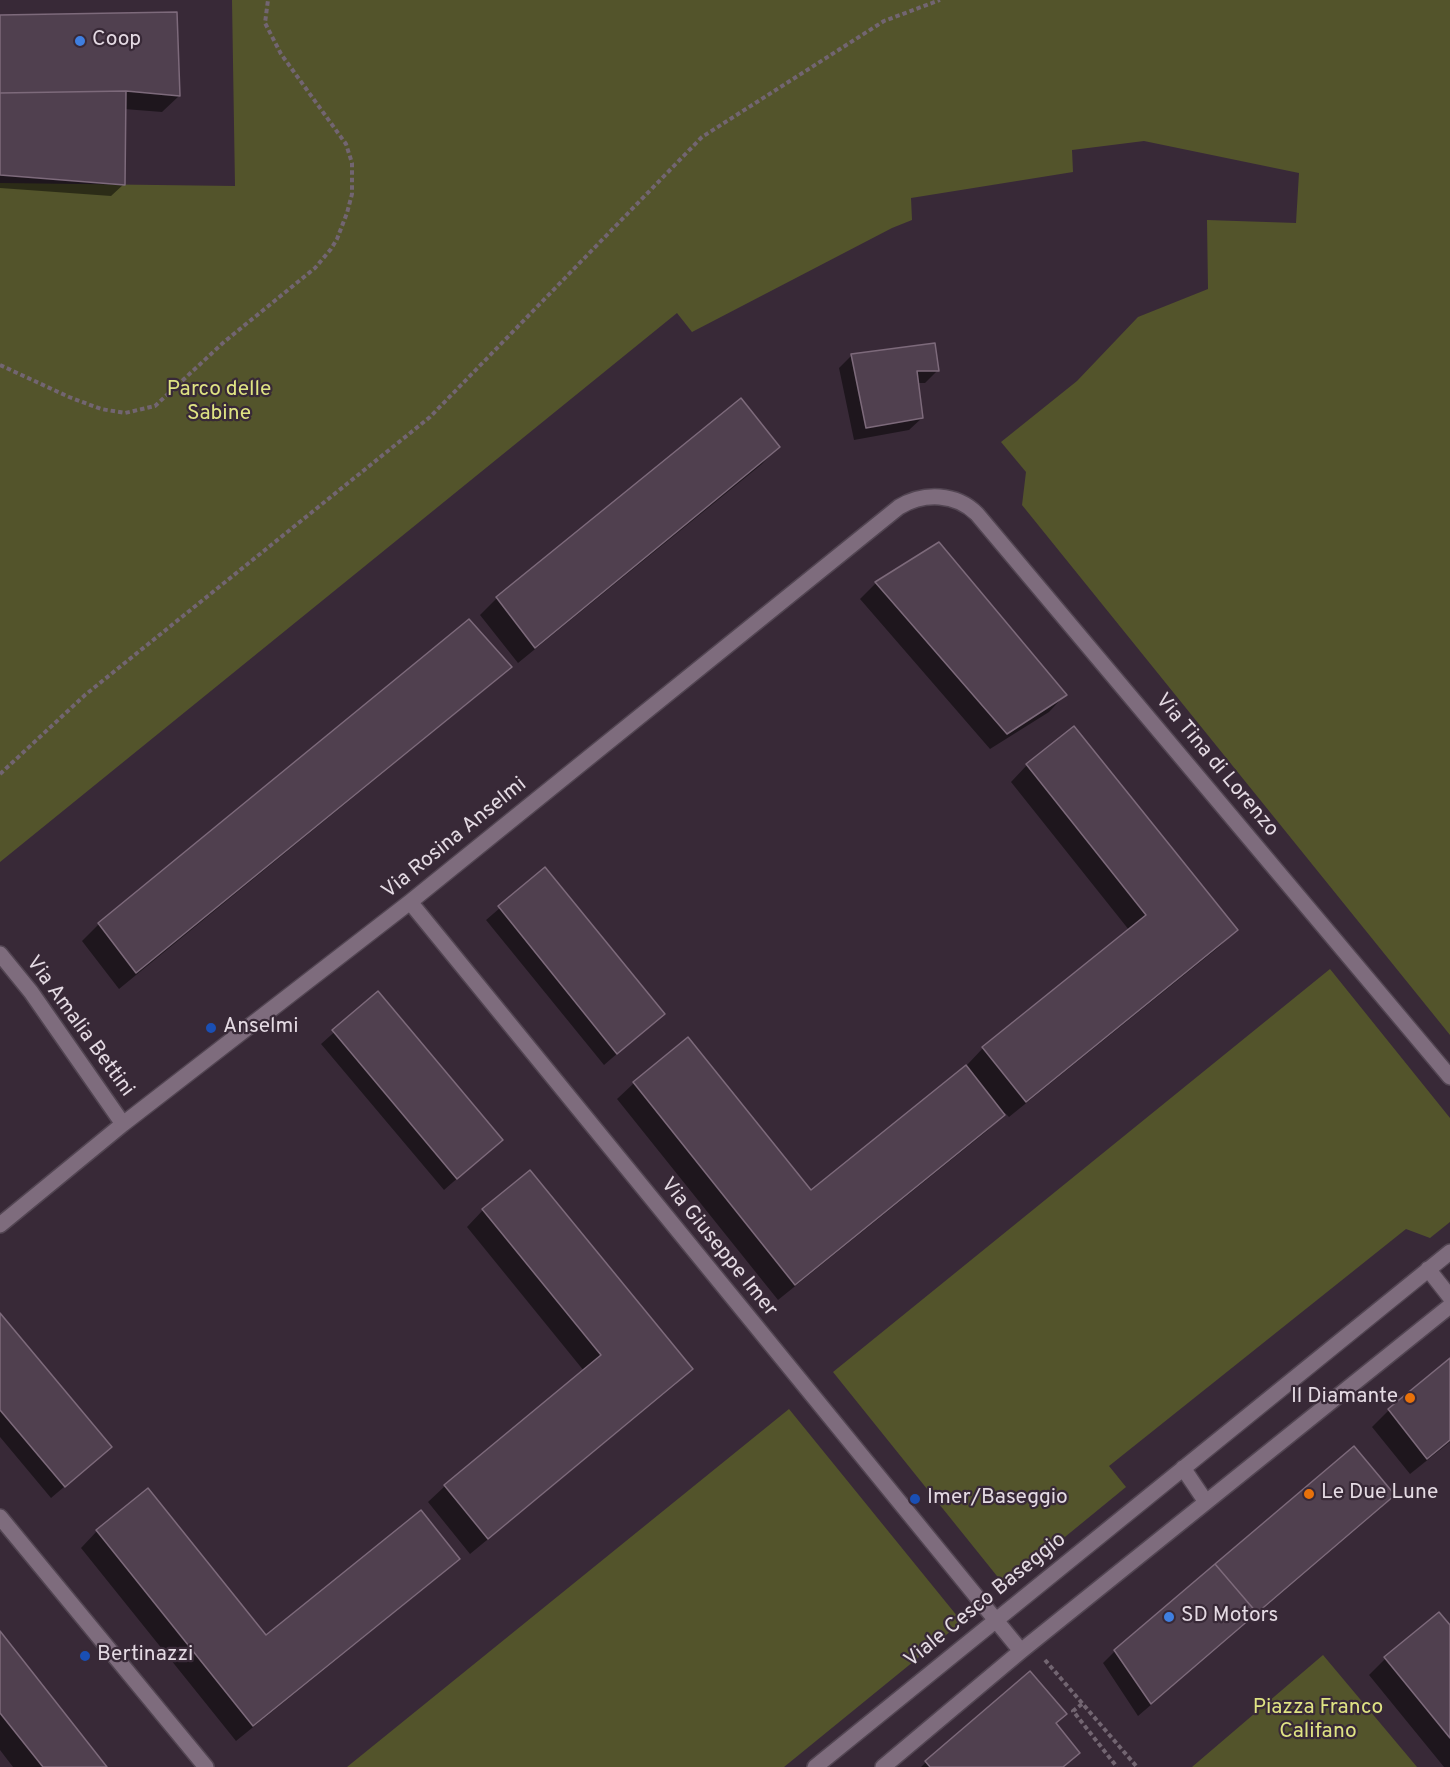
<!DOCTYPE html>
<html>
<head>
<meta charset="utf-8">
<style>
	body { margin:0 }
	canvas { display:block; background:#382937 }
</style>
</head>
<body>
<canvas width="1450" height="1767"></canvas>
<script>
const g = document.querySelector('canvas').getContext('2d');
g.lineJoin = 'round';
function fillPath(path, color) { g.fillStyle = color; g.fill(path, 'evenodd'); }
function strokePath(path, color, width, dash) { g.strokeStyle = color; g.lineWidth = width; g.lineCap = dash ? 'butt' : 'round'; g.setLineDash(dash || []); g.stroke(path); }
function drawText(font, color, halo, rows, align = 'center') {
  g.font = font + ' Overpass,sans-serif'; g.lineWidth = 4.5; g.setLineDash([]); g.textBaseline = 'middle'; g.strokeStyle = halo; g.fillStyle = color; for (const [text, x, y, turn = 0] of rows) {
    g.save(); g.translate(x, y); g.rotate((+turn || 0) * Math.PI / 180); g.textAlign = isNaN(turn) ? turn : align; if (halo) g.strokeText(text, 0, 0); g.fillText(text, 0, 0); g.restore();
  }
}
const green = new Path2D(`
	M232,0H1450V1035L1022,505L1026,472L1001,442L1077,381L1138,317L1208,289L1207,220L1296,223L1299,173L1144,141L1072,150L1073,172L911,198L912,220L892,228L692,332L677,313L0,862V183L235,186Z
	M1330,969L1450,1118V1222L1430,1238L1406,1229L1109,1466L1126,1487L1005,1586L833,1372Z
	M789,1409L962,1622L784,1767H347Z
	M1323,1655L1417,1767H1192Z`);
const shadow = new Path2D(`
	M0,17L179,96L162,112L124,109V184L111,196L0,188Z
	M852,355L938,370L925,383H917L922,418L909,430L854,440L839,368Z
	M740,400L778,447L762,464L518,663L480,615L497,598Z
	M876,583L1065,695L1049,712L990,749L860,599Z
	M469,621L510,667L493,683L119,989L82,941L99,924Z
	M1027,765L1236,930L1219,947L1009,1117L1005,1113L987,1131L778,1300L617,1099L634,1083L688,1039L811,1192L967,1065L983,1048L1129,930L1011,782Z
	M545,869L663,1014L604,1065L486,920Z
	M378,993L501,1140L444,1190L321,1044Z
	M483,1210L691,1369L675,1385L470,1554L428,1502L445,1486L584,1371L467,1227Z
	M0,1315L97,1459L51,1498L0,1437Z
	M1450,1360V1442L1410,1474L1372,1427L1389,1410Z
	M1393,1495L1381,1508L1138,1716L1103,1663L1115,1651Z
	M97,1531L266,1637L458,1559L441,1575L236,1741L81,1548Z
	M1439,1614L1450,1628V1767H1444L1369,1675L1385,1659Z
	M0,1633L106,1767H13L0,1750Z
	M1054,1724L1078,1753L1063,1767H921L926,1762Z`);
const building = new Path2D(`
	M177,12L180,96L126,91L0,93V15Z
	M126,91L125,185L0,175V93Z
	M935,343L939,371H917L923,418L866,428L851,354Z
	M741,398L780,447L535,648L496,597Z
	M939,542L1067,695L1007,734L875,582Z
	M469,619L512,667L136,973L98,923Z
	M1074,726L1238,930L1026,1102L982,1047L1146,915L1026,764Z
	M545,867L665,1014L617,1054L498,906Z
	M378,991L503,1140L457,1179L332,1030Z
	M688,1037L811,1190L966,1065L1005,1115L795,1285L633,1082Z
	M530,1170L693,1369L488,1539L444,1485L601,1355L482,1209Z
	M0,1313L112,1447L65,1487L0,1410Z
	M1450,1358V1440L1427,1459L1388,1409Z
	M1354,1446L1395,1495L1257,1613L1215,1564Z
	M148,1488L266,1635L421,1510L460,1559L253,1726L96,1530Z
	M1215,1564L1257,1613L1151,1704L1114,1650Z
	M1439,1612L1450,1625V1738L1384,1657Z
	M0,1631L107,1767H43L0,1713Z
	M1030,1671L1067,1714L1056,1723L1080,1753L1063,1767H930L925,1761Z`);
const path = new Path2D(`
	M0,365L69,397L101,409L125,413L155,406L224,342L315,268L331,249L337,239L347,213L352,194V163L346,144L281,54L265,23L268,0
	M0,774L85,695L430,417L702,137L884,21L940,0
	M1045,1660L1137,1767
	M1082,1704L1073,1711L1117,1767`);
const minor = new Path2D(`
	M410,902L1021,1651
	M0,954L31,992L123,1124
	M0,1225L123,1124L410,902L899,507C924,492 956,493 977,514L1450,1077
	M1428,1269L1450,1297
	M1183,1468L1206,1502
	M0,1517L206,1767
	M815,1767L1450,1252
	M883,1767L1021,1651L1450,1306`);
const markers = [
	[80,41,6,"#3f7fe0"],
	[211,1028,6,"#1a4fb4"],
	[1410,1398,6,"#e8710a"],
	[1309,1494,6,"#e8710a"],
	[915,1499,6,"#1a4fb4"],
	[1169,1617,6,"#3f7fe0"],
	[85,1656,6,"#1a4fb4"]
];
const poiNames = [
	["Coop",92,41],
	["Anselmi",223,1028],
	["Il Diamante",1398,1398,"right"],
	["Le Due Lune",1321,1494],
	["Imer/Baseggio",927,1499],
	["SD Motors",1181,1617],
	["Bertinazzi",97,1656]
];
const parkNames = [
	["Parco delle",219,391],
	["Sabine",219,415],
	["Piazza Franco",1318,1709],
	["Califano",1318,1733]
];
const streetNames = [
	["Via Tina di Lorenzo",1216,766,50],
	["Via Rosina Anselmi",455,839,-39],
	["Via Amalia Bettini",79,1027,54],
	["Via Giuseppe Imer",718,1248,51],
	["Viale Cesco Baseggio",986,1601,-39]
];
fillPath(green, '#53542b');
fillPath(shadow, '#0007');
fillPath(building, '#50404f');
strokePath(building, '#7d6a7b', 1.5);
strokePath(minor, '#524552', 18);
strokePath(path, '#726571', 4, [4.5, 3]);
strokePath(minor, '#7e6c7d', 15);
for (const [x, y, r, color] of markers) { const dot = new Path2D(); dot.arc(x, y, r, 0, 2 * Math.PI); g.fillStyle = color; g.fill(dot); strokePath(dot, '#382937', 2); }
drawText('21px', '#e4dae3', '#382937', poiNames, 'left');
drawText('21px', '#dfe383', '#382937', parkNames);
drawText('21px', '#e4dae3', '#382937', streetNames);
</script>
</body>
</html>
